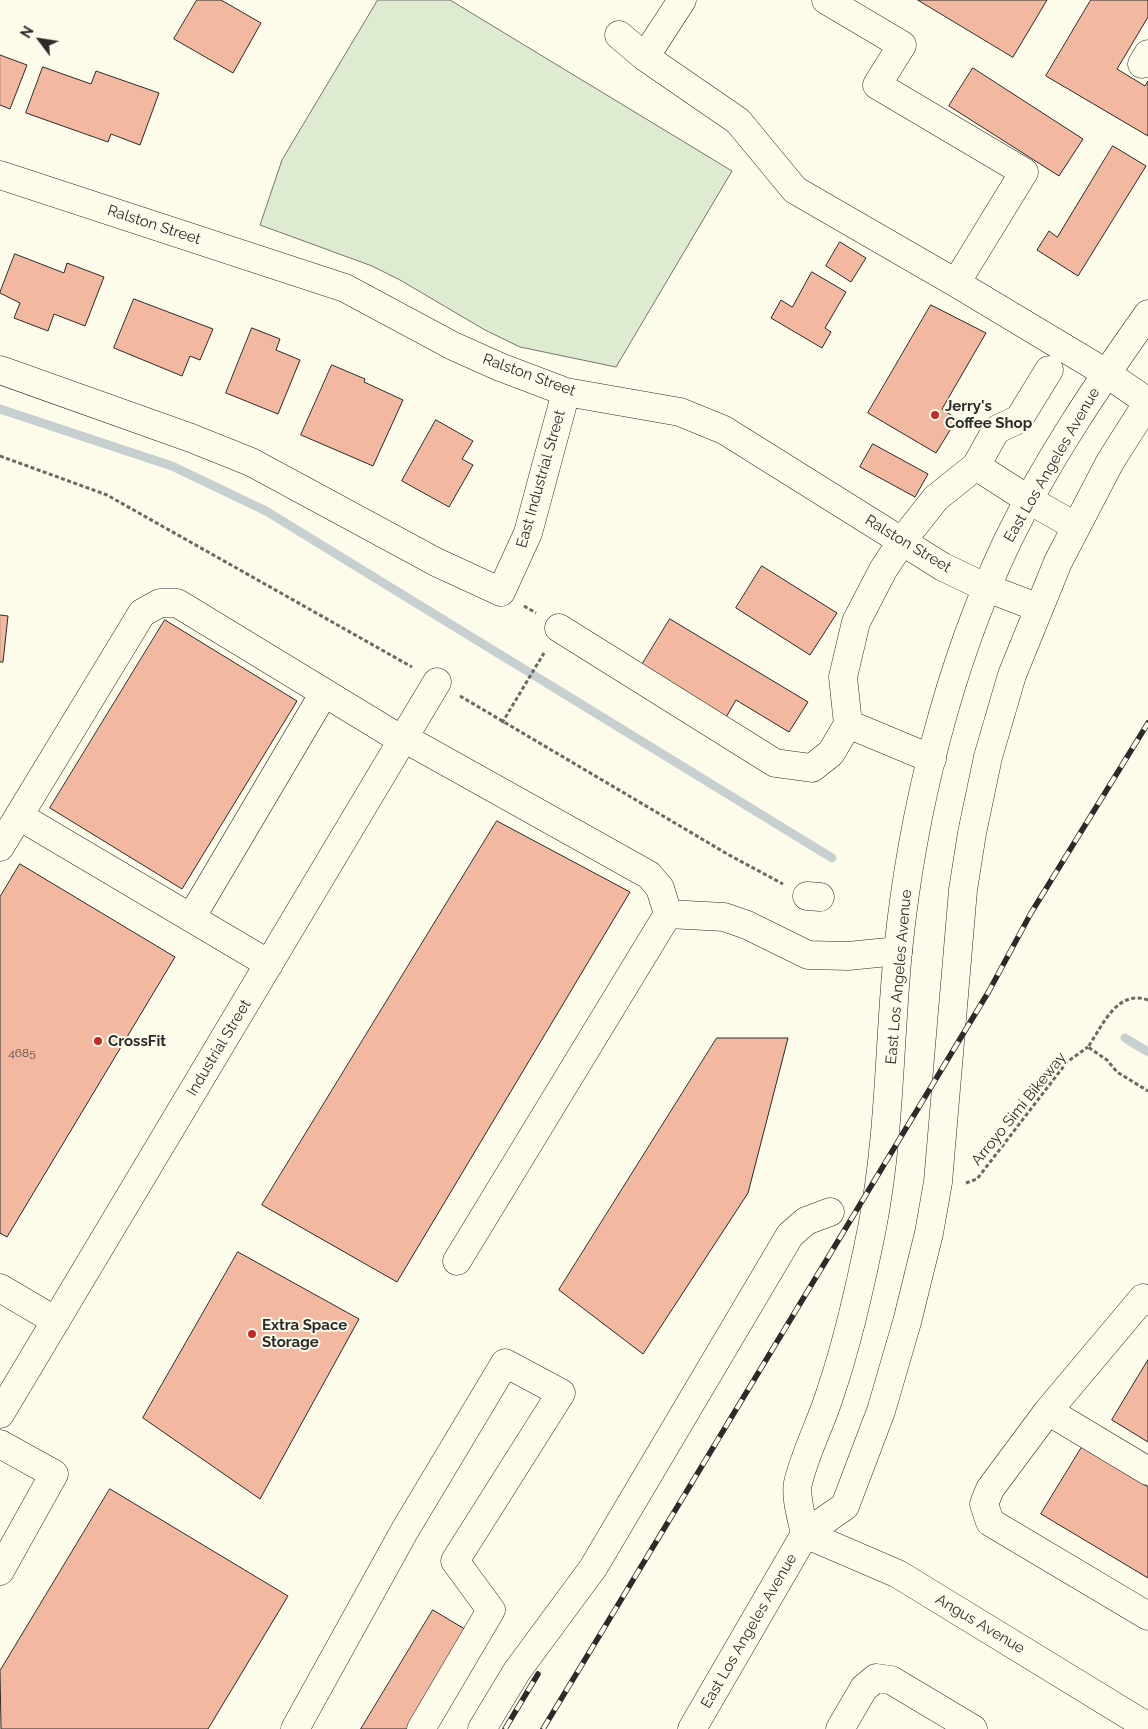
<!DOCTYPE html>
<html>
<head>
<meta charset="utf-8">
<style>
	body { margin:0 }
	#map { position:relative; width:1148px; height:1729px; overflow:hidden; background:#fdfbea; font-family:Raleway,sans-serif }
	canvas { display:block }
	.north { position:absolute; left:15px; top:15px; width:50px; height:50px; -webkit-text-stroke:4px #fdfbea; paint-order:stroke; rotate:301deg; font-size:14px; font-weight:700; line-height:20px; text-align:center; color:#2b2b2b }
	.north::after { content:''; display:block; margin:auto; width:18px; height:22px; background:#2b2b2b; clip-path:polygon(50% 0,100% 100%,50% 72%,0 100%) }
</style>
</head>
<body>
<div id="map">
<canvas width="1148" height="1729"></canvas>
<div class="north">N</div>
</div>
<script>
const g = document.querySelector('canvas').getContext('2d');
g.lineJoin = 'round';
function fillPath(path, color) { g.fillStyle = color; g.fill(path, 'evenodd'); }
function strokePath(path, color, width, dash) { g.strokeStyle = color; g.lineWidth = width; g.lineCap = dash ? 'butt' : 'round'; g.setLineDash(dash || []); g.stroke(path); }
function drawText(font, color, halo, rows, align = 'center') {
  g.font = font + ' Raleway,sans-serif'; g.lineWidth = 4; g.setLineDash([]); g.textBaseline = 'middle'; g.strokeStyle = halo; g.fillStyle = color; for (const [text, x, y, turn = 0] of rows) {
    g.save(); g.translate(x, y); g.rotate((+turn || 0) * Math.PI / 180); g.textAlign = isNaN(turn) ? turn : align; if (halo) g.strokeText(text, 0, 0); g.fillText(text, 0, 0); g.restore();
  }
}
const green = new Path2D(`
	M378,0H450L732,171L616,367L520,347L485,330L400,280L372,266L260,225L282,160Z`);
const stream = new Path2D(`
	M0,409L172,466L266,511L832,858
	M1125,1038L1148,1052`);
const building = new Path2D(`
	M197,0H221L261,23L233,73L174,39Z
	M918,0H1047L1013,57Z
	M1091,0H1148V17L1117,69L1145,86L1148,81V136L1046,76Z
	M0,55L27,65L10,109L0,105Z
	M43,67L91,84L96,71L159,93L140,145L111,134L108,142L26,113Z
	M973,68L1083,139L1059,176L949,106Z
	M1113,146L1146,166L1078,276L1037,250L1049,231L1057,237Z
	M840,242L866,258L851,282L826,266Z
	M15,254L64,273L67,263L104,277L85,326L54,314L48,331L14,318L20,303L0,293Z
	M812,272L846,292L825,328L831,332L822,348L771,318L781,300L792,307Z
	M134,299L213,329L200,360L190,356L182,376L114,348Z
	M931,305L986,333L942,409L957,419L936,453L868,413Z
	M252,328L280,339L276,350L300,360L278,414L226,393Z
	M332,365L365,379L364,382L403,400L373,466L301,435Z
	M436,420L473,441L462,459L473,465L449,507L402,481Z
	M873,444L928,474L915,497L860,467Z
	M762,566L837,613L810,655L736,608Z
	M0,615L8,616L3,662H0Z
	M670,619L808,702L789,732L736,700L725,719L640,668Z
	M165,620L297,701L182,889L50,808Z
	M497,821L630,892L397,1282L262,1205Z
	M20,864L175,957L7,1237L0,1233V897Z
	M717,1038H788L748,1193L643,1354L559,1290Z
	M238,1252L359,1319L260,1499L143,1418Z
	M1148,1360V1442L1112,1420Z
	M1082,1447L1148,1487V1578L1041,1514Z
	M110,1489L288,1596L208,1729H1L0,1671Z
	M433,1610L468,1631L409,1729H361Z`);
const path = new Path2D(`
	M0,456L107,495L412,667
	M524,606L536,613
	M460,696L729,855L783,884
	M502,723L544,653
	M1148,1000C1117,989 1103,1025 1088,1047L1107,1060L1117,1072L1148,1091
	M966,1183L977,1179L1067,1062L1088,1047`);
const minor = new Path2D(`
	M682,0L645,57L738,121L795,190L956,283L1106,373L1148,402
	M826,0L902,45L877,85L1024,172L956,283
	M619,35L645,57
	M1142,64L1148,54
	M0,175L345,288L453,346L500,367L566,392L680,412L724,430L943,567L987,588L1039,608
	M0,370L191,438L251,462L436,562L501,592L528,533L566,392
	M976,466L1029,500L1075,526
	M559,628L775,763L812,768L831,753L848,724
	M404,738L649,875L660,888L668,914L457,1261
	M932,759L848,724L843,677L856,622L883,570L902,541L936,498L976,466L996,430L1019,419L1049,370
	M19,816L269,964
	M0,847L142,613L160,603H177L402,740
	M807,896L820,897
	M668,914L724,917L747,925L808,955L848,956L898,951
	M191,918L324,693
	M0,1288L56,1321
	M1148,1301L1143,1298L1048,1411L990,1489L984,1504L990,1522L1148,1616
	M1048,1411L1148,1471
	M0,1414L437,682
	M0,1444L54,1474L0,1571
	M805,1534L898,1574L1148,1727
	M295,1729L405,1530L505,1363L561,1393L455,1561L491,1610L421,1729
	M482,1729L517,1671L593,1568L790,1235L806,1221L830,1212
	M840,1729L864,1688L876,1678L891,1680L973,1729`);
const major = new Path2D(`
	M805,1534C802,1519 795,1497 798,1483C805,1453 822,1421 831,1391C849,1338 861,1283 872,1228C890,1136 889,1043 898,951C912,813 948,665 1008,540C1047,460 1097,386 1148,314
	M692,1729L805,1534L845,1506L881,1411L907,1322L929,1233L938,1182L963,890L972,833L988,757L1012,675L1058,562L1110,462L1148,402`);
const rail = new Path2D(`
	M505,1729L538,1674
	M543,1729L989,991L1031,913L1148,723`);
const markers = [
	[935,415,5,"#c62828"],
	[98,1041,5,"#c62828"],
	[252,1334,5,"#c62828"]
];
const numberNames = [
	["4685",22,1053]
];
const streetNames = [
	["Ralston Street",154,225,18],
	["Ralston Street",529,375,20],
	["East Los Angeles Avenue",1052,465,-60],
	["East Industrial Street",541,479,-74],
	["Ralston Street",908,544,31],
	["East Los Angeles Avenue",899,977,-85],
	["Industrial Street",219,1048,-59],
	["Arroyo Simi Bikeway",1019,1109,-51],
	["Angus Avenue",980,1624,31],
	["East Los Angeles Avenue",749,1631,-60]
];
const poiNames = [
	["Jerry's",945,406],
	["Coffee Shop",945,423],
	["CrossFit",108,1041],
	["Extra Space",262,1325],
	["Storage",262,1342]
];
fillPath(green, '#deebd1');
strokePath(green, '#74746e', 1);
strokePath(stream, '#c7d0d0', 9);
fillPath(building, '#f2b8a0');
strokePath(building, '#2b2b2b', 1);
strokePath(minor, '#2b2b2b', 29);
strokePath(major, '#2b2b2b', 29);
strokePath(path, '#6a6964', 3, [4, 2.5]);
strokePath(minor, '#fdfbea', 28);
strokePath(major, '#fdfbea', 28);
strokePath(rail, '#2b2b2b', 5.5);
strokePath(rail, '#fdfbea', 4, [11]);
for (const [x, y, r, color] of markers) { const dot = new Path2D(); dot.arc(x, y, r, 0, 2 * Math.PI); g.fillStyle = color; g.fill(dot); strokePath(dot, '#fdfbea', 2); }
drawText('12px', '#5d4e48', null, numberNames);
drawText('15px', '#2b2b2b', '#fdfbea', streetNames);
drawText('bold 15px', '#2b2b2b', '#fdfbea', poiNames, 'left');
</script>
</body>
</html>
